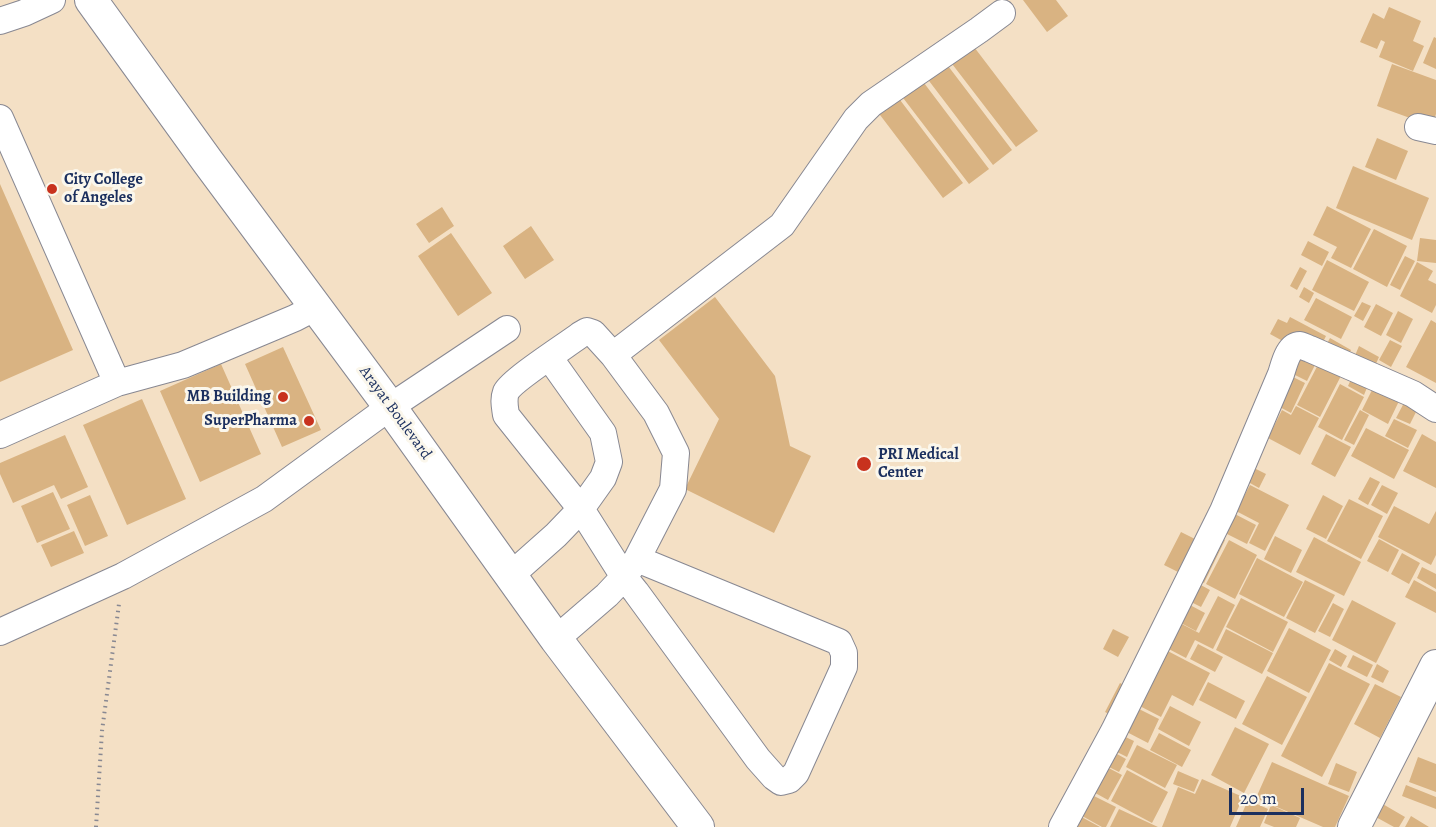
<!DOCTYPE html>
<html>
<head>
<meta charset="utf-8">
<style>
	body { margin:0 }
	#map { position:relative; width:1436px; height:827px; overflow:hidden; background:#f4e0c5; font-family:Alegreya,serif }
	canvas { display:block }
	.scale { position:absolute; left:1229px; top:788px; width:75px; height:27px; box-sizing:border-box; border:3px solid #1b2f5e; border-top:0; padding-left:8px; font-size:18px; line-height:21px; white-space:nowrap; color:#1b2f5e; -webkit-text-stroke:4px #fbf7ec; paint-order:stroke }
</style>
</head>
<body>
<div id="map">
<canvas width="1436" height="827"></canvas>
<div class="scale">20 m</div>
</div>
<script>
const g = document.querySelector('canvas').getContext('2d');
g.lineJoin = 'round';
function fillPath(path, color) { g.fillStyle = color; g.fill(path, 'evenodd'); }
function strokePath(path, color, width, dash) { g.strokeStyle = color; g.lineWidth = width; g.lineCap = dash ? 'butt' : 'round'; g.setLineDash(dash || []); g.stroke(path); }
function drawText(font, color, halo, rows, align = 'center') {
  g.font = font + ' Alegreya,serif'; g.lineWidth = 6; g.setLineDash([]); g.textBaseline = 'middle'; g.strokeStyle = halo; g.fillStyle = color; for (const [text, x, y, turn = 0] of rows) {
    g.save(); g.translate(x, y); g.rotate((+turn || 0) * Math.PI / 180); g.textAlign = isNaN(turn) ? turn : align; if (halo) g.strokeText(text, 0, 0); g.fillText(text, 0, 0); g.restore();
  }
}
const building = new Path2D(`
	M1023,0H1056L1068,16L1047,32Z
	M1389,7L1421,21L1413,41L1424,46L1413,71L1379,57L1385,42L1381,40L1377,49L1360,42L1373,13L1384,19Z
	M1434,37L1436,38V69L1423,63Z
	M968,39L1038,131L1016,147L946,56Z
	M942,58L1012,150L993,165L923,73Z
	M1392,64L1436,80V114L1432,126L1377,106Z
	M918,75L989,169L969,184L897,90Z
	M894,92L963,183L943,198L874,107Z
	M1377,138L1408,151L1396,180L1365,167Z
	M1353,166L1429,198L1412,240L1336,208Z
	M0,184L73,350L0,382Z
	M1327,206L1371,229L1351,268L1331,258L1337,247L1313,235Z
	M442,207L454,226L429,243L416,224Z
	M531,226L554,260L525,279L503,246Z
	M1374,229L1407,246L1387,287L1353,269Z
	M451,233L492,293L458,316L418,256Z
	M1420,238L1436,240V263L1417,261Z
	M1308,241L1329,252L1322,266L1301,255Z
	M1405,256L1415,261L1400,290L1390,285Z
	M1327,260L1369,282L1354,311L1312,290Z
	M1417,262L1433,271L1428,280L1436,284V305L1432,313L1400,296Z
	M1300,267L1307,271L1297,290L1290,286Z
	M1304,287L1314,293L1309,303L1299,297Z
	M715,297L775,376L790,446L811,456L774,533L685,489L719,419L659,340Z
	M1316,298L1352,317L1341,339L1304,320Z
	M1362,302L1371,306L1363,321L1354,316Z
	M1376,304L1393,313L1381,336L1364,327Z
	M1398,311L1413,319L1401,343L1386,335Z
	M1290,317L1326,336L1320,348L1290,345L1270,334L1278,319L1287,323Z
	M1431,320L1436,323V383L1406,367Z
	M1330,338L1351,350L1346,360L1324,349Z
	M1390,340L1402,346L1391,367L1379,360Z
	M1359,346L1379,357L1374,368L1354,358Z
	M283,347L321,430L282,447L245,364Z
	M1295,352L1316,363L1307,381L1285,370Z
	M1322,357L1345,368L1320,417L1297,405Z
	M221,364L261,454L200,482L160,391Z
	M1291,376L1305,383L1291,413L1276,405Z
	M1352,377L1368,385L1364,395L1348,386Z
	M1340,384L1364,397L1342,440L1318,427Z
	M1374,386L1400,399L1388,424L1362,410Z
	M142,399L186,499L127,525L83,425Z
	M1405,401L1418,408L1410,424L1396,418Z
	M1296,406L1319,418L1300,455L1268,438L1282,410L1291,415Z
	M1360,410L1369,415L1354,445L1344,440Z
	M1394,419L1417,430L1408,448L1385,436Z
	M1366,428L1409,450L1394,479L1351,456Z
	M1326,434L1351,447L1335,477L1311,464Z
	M1422,434L1436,442V488L1403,471Z
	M65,435L88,487L61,499L54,485L13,503L0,474V463Z
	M1246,464L1266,474L1259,488L1239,477Z
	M1370,477L1380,482L1368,505L1358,499Z
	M1250,485L1289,505L1265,551L1249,543L1259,523L1236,511Z
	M1382,485L1398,493L1387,514L1371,505Z
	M53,492L70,529L37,543L21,506Z
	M90,495L108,536L85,546L67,505Z
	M1323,495L1343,506L1326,539L1306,529Z
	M1349,499L1383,516L1361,559L1327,541Z
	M1394,506L1429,524L1436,511V555L1431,565L1378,537Z
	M1231,512L1256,525L1247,544L1221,531Z
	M74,531L84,553L51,567L41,545Z
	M1181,532L1195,539L1178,572L1164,565Z
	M1218,535L1225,540L1204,583L1196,579Z
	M1275,536L1302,550L1291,573L1264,559Z
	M1314,537L1361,562L1344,596L1296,572Z
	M1379,539L1399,550L1388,572L1367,561Z
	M1229,540L1257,555L1235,599L1206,584Z
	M1402,553L1420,563L1409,584L1391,574Z
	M1257,558L1303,582L1284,617L1239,594Z
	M1422,567L1436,574V589L1417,578Z
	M1305,580L1335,595L1315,633L1286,618Z
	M1414,580L1436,592V613L1405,597Z
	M1197,583L1210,590L1201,607L1189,601Z
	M1218,596L1235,605L1213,649L1195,640L1186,658L1163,646L1176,621L1199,633Z
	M1241,598L1288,622L1273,652L1226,627Z
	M1352,600L1396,623L1376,663L1332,640Z
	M1333,603L1344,609L1330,637L1318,631Z
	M1188,604L1205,613L1196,631L1179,622Z
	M1289,628L1331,650L1309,693L1267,671Z
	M1113,629L1129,637L1118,657L1103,649Z
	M1226,629L1273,653L1262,674L1216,650Z
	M1198,644L1223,657L1215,672L1190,659Z
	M1160,647L1210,673L1193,706L1172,695L1161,717L1132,702Z
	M1335,649L1347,656L1341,667L1329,660Z
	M1353,655L1373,665L1367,677L1347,667Z
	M1329,663L1370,684L1322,777L1281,756Z
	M1377,664L1389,671L1383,683L1371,677Z
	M1267,676L1307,697L1282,745L1242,724Z
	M1208,682L1245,701L1236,719L1199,700Z
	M1120,683L1132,689L1117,718L1105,712Z
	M1375,684L1401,697L1380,738L1354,724Z
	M1133,706L1159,719L1148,743L1121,729Z
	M1170,706L1201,722L1189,746L1158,729Z
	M1235,727L1269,744L1244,793L1211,775Z
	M1117,733L1134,741L1127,757L1109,748Z
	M1159,733L1191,750L1182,767L1150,750Z
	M1137,745L1177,765L1165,788L1126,767Z
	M1108,749L1126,759L1119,772L1101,763Z
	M1418,757L1436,764V792L1409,782Z
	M1272,762L1349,796L1335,827H1323L1256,798Z
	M1336,763L1357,772L1349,792L1328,784Z
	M1101,764L1122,775L1108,800L1088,789Z
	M1127,770L1168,792L1152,823L1111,801Z
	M1178,771L1199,780L1194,792L1173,784Z
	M1202,779L1243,797L1230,827H1162L1178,787L1195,794Z
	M1406,785L1436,797V809L1402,796Z
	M1086,792L1116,807L1106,827H1102L1075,812Z
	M1248,800L1268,809L1260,827H1236Z
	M1381,803L1405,817L1399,827H1394L1374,816Z
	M1271,805L1300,818L1296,827H1274L1264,823Z
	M1119,809L1158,827H1110Z
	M1076,814L1100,827H1069Z
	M1411,816L1429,827H1405Z`);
const path = new Path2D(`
	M96,827L102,731L119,604`);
const minor = new Path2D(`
	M0,21L24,13L52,0
	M0,118L117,383
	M1418,127L1436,131
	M613,355L656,413L676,453L673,489L637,559L624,577L636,592L758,759L774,777L781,782L789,780L796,773L844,667V653L839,642L637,559
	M0,435L117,383L183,365L295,318L316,307
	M511,575L556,535L581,509L603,478L609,462L603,433L549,357
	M0,632L123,576L264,499L390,407L507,329
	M556,639L607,595L624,577L581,509L506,415C505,407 503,400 506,392C512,380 567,345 580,335L587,331L593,333L613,355L782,225L856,119L871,104L979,30L1002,13
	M1062,827L1114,731L1223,511L1281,374C1284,365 1288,345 1300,345C1301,345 1309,349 1310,349L1413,394L1436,409`);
const major = new Path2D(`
	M91,0L208,162L390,407L556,639L698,827
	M1354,827L1436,666`);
const markers = [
	[52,189,6,"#c8321e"],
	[283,397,6,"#c8321e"],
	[309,421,6,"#c8321e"],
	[864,464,8,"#c8321e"]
];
const poiNames = [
	["City College",64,180],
	["of Angeles",64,198],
	["MB Building",271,397,"right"],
	["SuperPharma",297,421,"right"],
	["PRI Medical",878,455],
	["Center",878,473]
];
const streetNames = [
	["Arayat Boulevard",395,413,54]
];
fillPath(building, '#d9b382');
strokePath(minor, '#888892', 28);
strokePath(major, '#888892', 34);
strokePath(path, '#888892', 4, [1.5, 4.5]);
strokePath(minor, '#fff', 26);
strokePath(major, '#fff', 32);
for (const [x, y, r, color] of markers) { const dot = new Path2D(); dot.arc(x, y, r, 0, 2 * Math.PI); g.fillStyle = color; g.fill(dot); strokePath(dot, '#fbf7ec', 2); }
drawText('bold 16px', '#1b2f5e', '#fbf7ec', poiNames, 'left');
drawText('16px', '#1b2f5e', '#fbf7ec', streetNames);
</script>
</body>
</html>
